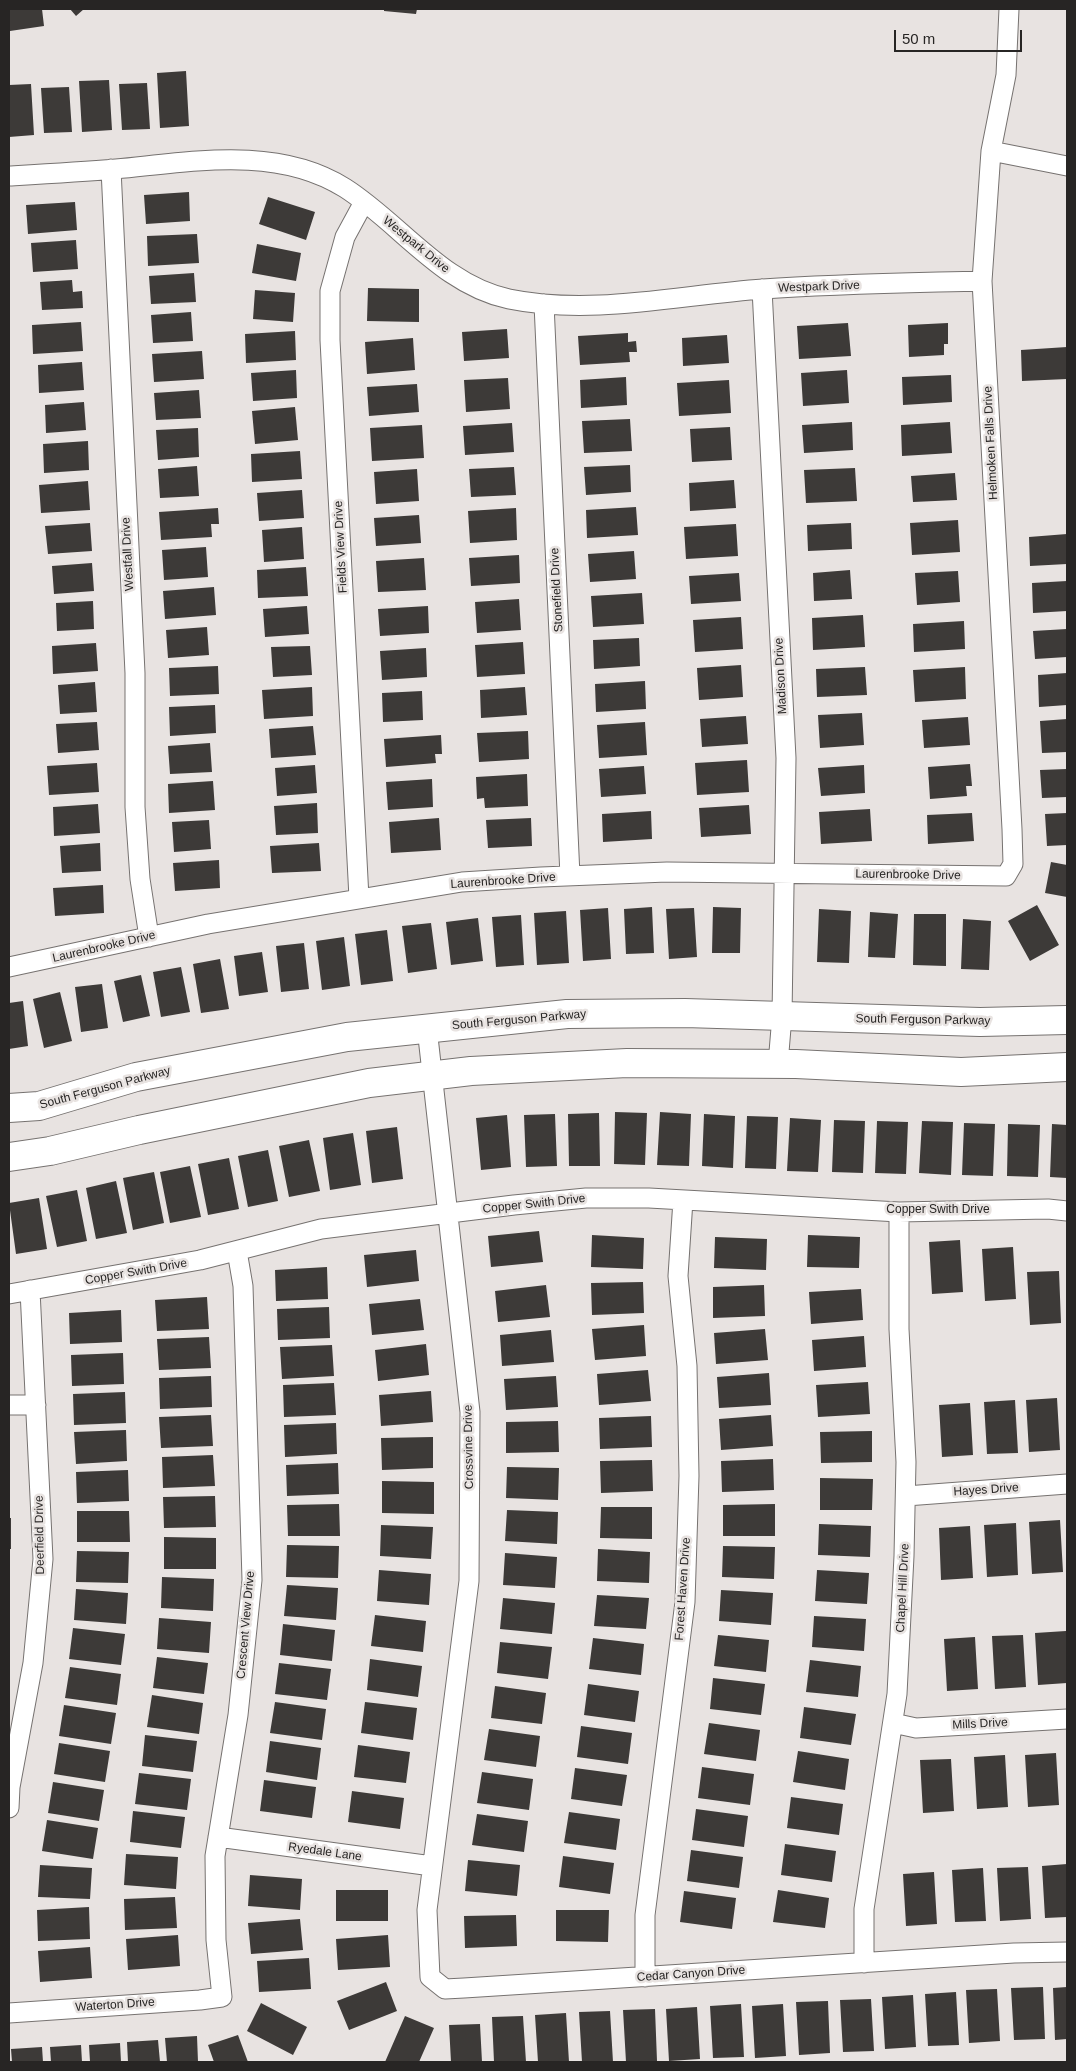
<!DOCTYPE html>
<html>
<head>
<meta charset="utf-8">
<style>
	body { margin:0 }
	#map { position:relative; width:1076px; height:2071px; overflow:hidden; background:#e8e3e1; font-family:Arial,sans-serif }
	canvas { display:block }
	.frame { position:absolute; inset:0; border:10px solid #272524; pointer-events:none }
	.scale { position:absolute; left:894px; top:30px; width:128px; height:22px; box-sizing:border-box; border:2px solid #272524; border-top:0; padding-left:6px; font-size:15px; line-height:18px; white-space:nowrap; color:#272524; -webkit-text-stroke:4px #e8e3e1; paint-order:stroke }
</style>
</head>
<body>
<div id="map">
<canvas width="1076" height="2071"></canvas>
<div class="frame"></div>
<div class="scale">50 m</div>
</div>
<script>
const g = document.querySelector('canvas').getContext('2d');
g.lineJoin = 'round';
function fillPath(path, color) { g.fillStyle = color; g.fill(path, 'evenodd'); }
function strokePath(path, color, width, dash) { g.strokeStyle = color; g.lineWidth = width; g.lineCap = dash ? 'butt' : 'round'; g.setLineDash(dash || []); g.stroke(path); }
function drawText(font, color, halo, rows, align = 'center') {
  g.font = font + ' Arial,sans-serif'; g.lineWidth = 5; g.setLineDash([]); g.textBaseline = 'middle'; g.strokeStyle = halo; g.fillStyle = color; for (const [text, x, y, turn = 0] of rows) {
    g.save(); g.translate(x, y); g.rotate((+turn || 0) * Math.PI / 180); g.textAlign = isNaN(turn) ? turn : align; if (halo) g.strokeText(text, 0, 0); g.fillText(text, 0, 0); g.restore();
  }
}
const building = new Path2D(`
	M9,9H42L44,26L10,31Z
	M70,9H84L76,16Z
	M384,9H417L416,14L384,11Z
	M186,71L189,126L160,128L157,73Z
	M109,80L112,130L82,132L79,81Z
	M147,83L150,129L122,130L119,84Z
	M31,84L34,135L9,137V85Z
	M69,87L72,132L44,133L41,88Z
	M189,192L190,221L146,224L144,195Z
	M268,197L315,212L306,240L259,224Z
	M75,202L77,230L28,234L26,205Z
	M197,234L199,263L148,266L147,236Z
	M76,240L78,269L33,272L31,243Z
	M257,244L301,253L296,281L252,273Z
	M194,273L196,302L151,304L149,276Z
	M72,280L73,292L82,291L83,308L42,310L40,282Z
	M368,288L419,289V322L367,321Z
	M255,290L295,293L293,322L253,319Z
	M191,312L193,341L153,343L151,315Z
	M81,322L83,351L33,354L32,325Z
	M848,323L851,356L799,359L797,326Z
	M948,323V344H944V355L909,357L908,325Z
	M507,329L509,358L464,361L462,332Z
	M295,331L296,360L246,363L245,334Z
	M628,333V342L636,341L637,352H629L630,362L580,365L578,336Z
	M727,335L729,363L683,366L682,338Z
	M413,338L415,370L367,374L365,342Z
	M1067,347V379L1022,381L1021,350Z
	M202,351L204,379L154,382L152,354Z
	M82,362L84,390L39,393L38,365Z
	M296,370L297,398L253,401L251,373Z
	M847,370L849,403L803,406L801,373Z
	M951,375L952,402L903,405L902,377Z
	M626,377L627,405L581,408L580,380Z
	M508,378L510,409L466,412L464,380Z
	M729,380L731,413L679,416L677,383Z
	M417,384L419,412L369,416L367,387Z
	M199,390L201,418L156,420L154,393Z
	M84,402L86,430L46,433L45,405Z
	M295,407L298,440L255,444L252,411Z
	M630,419L632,451L584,453L582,421Z
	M852,422L853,450L804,453L802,425Z
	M950,422L952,453L902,456L901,425Z
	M512,423L514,452L465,455L463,426Z
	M422,425L424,458L372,461L370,428Z
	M730,427L732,460L692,462L690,429Z
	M198,428L199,457L158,460L156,430Z
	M88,441L89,470L44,473L43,444Z
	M300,451L302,479L252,482L251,454Z
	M630,465L631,492L586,495L584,467Z
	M197,466L199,496L160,498L158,469Z
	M514,467L516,495L471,497L469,469Z
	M855,468L857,501L806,503L804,470Z
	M417,469L419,501L376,504L374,472Z
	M955,473L957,500L913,502L911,476Z
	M734,480L736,508L690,511L689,483Z
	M88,481L90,510L41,513L39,485Z
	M302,490L304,518L259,521L257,493Z
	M636,507L638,535L587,538L586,510Z
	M218,508L219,524H211L212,537L161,540L159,512Z
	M516,508L517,540L470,543L468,511Z
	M419,515L421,543L376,546L374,518Z
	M958,520L960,552L912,555L910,523Z
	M90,523L92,551L48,554L45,526Z
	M851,523L852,549L808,551L807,525Z
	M736,524L738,556L686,559L684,527Z
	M302,527L304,559L264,562L262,530Z
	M1067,534V564L1030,566L1029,537Z
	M206,547L208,577L164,580L162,550Z
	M634,551L636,579L590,582L588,554Z
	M519,555L520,583L471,586L469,558Z
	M424,558L426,590L378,592L376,561Z
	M92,563L94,591L54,594L52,566Z
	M306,567L308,596L258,598L257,570Z
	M850,570L852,599L814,601L813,573Z
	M958,571L960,602L917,605L915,573Z
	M739,573L741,601L691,604L689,576Z
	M1067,581V611L1033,613L1032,583Z
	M214,587L216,615L165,619L163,591Z
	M642,593L644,624L593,627L591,596Z
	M519,599L521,630L477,633L475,602Z
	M93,601L94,629L57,631L56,603Z
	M307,606L309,634L265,637L263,609Z
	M428,606L429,633L380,636L378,609Z
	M863,615L865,647L813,650L812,618Z
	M741,617L743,649L695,652L693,620Z
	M964,621L965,649L914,652L913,624Z
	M207,627L209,655L168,658L166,630Z
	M1067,629V657L1035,659L1033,631Z
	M639,638L640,666L594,669L593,640Z
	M523,642L525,674L477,677L475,645Z
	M96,643L98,671L53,674L52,646Z
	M310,646L312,675L273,677L271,647Z
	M426,648L427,677L382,680L380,651Z
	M741,665L743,697L699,700L697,668Z
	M218,666L219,694L170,696L169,668Z
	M865,667L867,695L817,697L816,669Z
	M965,667L966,699L915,702L913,670Z
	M1067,673V705L1039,707L1038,675Z
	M645,681L646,709L596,712L595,684Z
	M95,682L97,712L60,714L58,685Z
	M312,687L313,716L264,719L262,690Z
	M525,687L527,715L481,718L480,690Z
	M422,691L423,720L383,722L382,693Z
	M215,705L216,733L170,736L169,707Z
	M862,713L864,745L820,748L818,715Z
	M746,716L748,744L702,747L700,719Z
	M968,717L970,745L924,748L922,720Z
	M1067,719V752L1042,753L1040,721Z
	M97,722L99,750L58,753L56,724Z
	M645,722L647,755L599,758L597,725Z
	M313,726L316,755L271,758L269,729Z
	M528,731L529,759L479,762L477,733Z
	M441,735L442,754H435L436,763L386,767L384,739Z
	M210,743L212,772L170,774L168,746Z
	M747,760L749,792L697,795L695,763Z
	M97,763L99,792L49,795L47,766Z
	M970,764L972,786H966L967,796L930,799L928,767Z
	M315,765L317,793L277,796L275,768Z
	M864,765L865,793L821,796L818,768Z
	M644,766L646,794L601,797L599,769Z
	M1067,769V797L1042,798L1040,770Z
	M527,774L528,806L485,808L484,798L477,799L476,777Z
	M432,779L433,807L388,810L386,782Z
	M213,781L215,810L169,813L168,784Z
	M317,803L318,833L276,835L274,806Z
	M98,804L100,833L54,836L53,807Z
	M749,805L751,834L701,837L699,808Z
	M870,809L872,841L821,844L819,812Z
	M651,811L652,839L603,842L602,814Z
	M972,813L974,841L928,844L927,815Z
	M1067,813V845L1047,846L1045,814Z
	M439,818L441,850L391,853L389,822Z
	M531,818L532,846L488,848L486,820Z
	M209,820L211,849L174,852L172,822Z
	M100,843L101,871L62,873L60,846Z
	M319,843L321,871L272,873L270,846Z
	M219,860L220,888L175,891L173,863Z
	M1051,862L1067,865V897L1045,893Z
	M103,885L104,913L55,916L53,888Z
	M1037,905L1059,945L1030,961L1008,921Z
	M652,907L654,953L626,954L624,909Z
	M713,907L741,908L740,953H712Z
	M608,908L611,959L583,961L580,910Z
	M694,908L697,957L669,959L666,909Z
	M819,909L851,911L849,963L817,962Z
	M566,911L569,963L537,965L534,913Z
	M870,912L898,914L895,958L868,957Z
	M914,914H946V966L913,965Z
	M521,915L524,965L496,967L492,917Z
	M478,918L483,961L451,965L446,922Z
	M963,919L991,921L989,970L961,969Z
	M431,923L437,969L408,973L402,926Z
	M387,930L393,981L361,985L355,934Z
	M344,937L350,986L322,990L316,941Z
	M304,943L309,989L281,992L276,946Z
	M262,952L268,992L239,996L234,956Z
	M220,959L229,1009L201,1013L193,964Z
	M181,967L190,1012L161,1017L153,972Z
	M141,975L150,1016L123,1022L114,981Z
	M102,984L108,1028L81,1032L75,987Z
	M60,992L72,1041L44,1048L33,999Z
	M23,1001L28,1046L9,1049V1003Z
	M615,1112L647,1113L645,1165L614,1164Z
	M660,1112L691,1114L689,1166L657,1165Z
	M599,1113L600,1166H569L568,1114Z
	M555,1114L557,1166L526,1167L524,1115Z
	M704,1114L735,1116L733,1168L702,1166Z
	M507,1115L511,1167L481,1170L476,1118Z
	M747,1116L778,1117L776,1169L745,1168Z
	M790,1118L821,1120L818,1172L787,1171Z
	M834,1120L865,1121L863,1173L832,1172Z
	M877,1121L908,1122L906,1174L875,1173Z
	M922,1121L953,1122L951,1175L919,1173Z
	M964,1123L995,1124L993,1176L962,1175Z
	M1008,1124L1040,1125L1038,1177L1007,1176Z
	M1052,1124L1067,1125V1178L1050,1177Z
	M397,1127L403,1179L372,1183L366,1131Z
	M353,1133L361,1185L330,1190L323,1138Z
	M309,1140L320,1191L289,1197L279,1146Z
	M268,1150L278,1201L248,1207L238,1156Z
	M229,1158L239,1209L208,1215L198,1164Z
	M190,1166L201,1217L170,1223L160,1172Z
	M154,1172L164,1223L133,1230L123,1178Z
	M116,1181L127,1233L96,1239L86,1188Z
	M77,1190L87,1241L57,1247L46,1196Z
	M39,1198L47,1249L16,1254L9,1203Z
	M539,1231L543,1262L491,1267L488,1236Z
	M592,1235L644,1238L643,1269L591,1267Z
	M808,1235L860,1237L859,1268L807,1267Z
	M715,1237L767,1239L766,1270L714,1268Z
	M960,1240L963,1292L932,1294L929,1242Z
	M1013,1247L1016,1299L985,1301L982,1249Z
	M416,1250L419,1281L367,1287L364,1255Z
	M327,1267L328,1299L276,1301L275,1270Z
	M1059,1271L1061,1323L1030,1325L1027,1272Z
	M643,1282L644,1313L592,1315L591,1283Z
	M546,1285L550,1317L498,1322L495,1291Z
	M764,1285L765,1316L713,1318V1287Z
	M861,1289L863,1320L811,1324L809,1292Z
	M207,1297L209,1329L157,1331L155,1300Z
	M420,1299L424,1330L372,1335L369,1304Z
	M329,1307L330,1338L278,1340L277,1309Z
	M121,1310L122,1342L70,1344L69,1313Z
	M644,1325L646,1356L595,1360L592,1329Z
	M765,1329L768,1360L716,1364L714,1333Z
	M551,1330L554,1362L502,1366L500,1335Z
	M864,1336L866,1367L814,1371L812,1340Z
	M209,1337L211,1368L159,1370L157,1339Z
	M426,1344L429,1375L378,1381L375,1350Z
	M332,1345L334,1376L282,1379L280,1347Z
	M123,1353L124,1384L72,1386L71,1355Z
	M648,1370L651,1401L599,1405L597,1374Z
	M769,1373L771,1405L719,1408L717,1377Z
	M211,1376L212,1407L160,1409L159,1378Z
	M556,1376L558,1407L506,1410L504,1379Z
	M868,1382L870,1414L818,1417L816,1385Z
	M334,1383L336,1415L284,1417L283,1385Z
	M431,1391L433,1422L381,1426L379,1395Z
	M125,1392L126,1423L74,1425L73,1394Z
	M1057,1398L1060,1450L1029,1452L1026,1400Z
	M1015,1400L1018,1453L987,1454L984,1402Z
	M970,1403L973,1455L942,1457L939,1405Z
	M211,1415L213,1446L161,1448L159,1417Z
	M771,1415L773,1446L721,1450L719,1419Z
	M651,1416L652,1447L600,1449L599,1418Z
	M558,1421L559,1452L506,1453V1422Z
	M336,1423L337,1454L285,1457L284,1425Z
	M126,1430L127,1461L76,1464L74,1432Z
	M872,1431V1462L821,1463L820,1432Z
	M433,1437V1468L382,1470L381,1438Z
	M213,1455L215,1486L163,1488L162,1457Z
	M773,1459L774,1490L722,1492L721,1461Z
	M652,1460L653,1491L601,1493L600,1461Z
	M338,1463L339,1494L287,1496L286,1465Z
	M507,1467L559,1468L558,1500L506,1498Z
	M128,1470L129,1501L77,1503L76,1472Z
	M820,1478L873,1479L872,1510H820Z
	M382,1481L434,1482V1514L382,1513Z
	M215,1496L216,1527L164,1528L163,1497Z
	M339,1504L340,1536H288L287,1505Z
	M775,1504V1536H723V1505Z
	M601,1507H652V1539L600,1538Z
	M507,1510L558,1512L557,1544L505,1541Z
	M77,1511H129L130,1542H77Z
	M9,1518H11V1549H9Z
	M1060,1520L1063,1572L1032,1574L1029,1522Z
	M1016,1523L1018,1575L987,1577L984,1525Z
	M819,1524L871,1526L870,1557L818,1555Z
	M381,1525L433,1527L431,1559L380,1556Z
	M970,1526L973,1578L941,1580L939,1528Z
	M164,1537L216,1538V1569H164Z
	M287,1545L339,1546L338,1578L286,1577Z
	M723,1546L775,1547L774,1579L722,1577Z
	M598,1549L650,1552L649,1583L597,1581Z
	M77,1551L129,1552L128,1583L76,1582Z
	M505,1553L557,1557L555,1588L503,1585Z
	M379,1570L431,1574L429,1605L377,1601Z
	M817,1570L869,1573L867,1604L815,1601Z
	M162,1577L214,1579L213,1611L161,1608Z
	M287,1585L338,1588L336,1620L284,1616Z
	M76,1589L128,1593L126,1624L74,1620Z
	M721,1590L773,1593L771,1625L719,1621Z
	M597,1595L649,1598L646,1629L594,1626Z
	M503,1598L555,1603L552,1634L500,1629Z
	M375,1615L426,1621L423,1652L371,1646Z
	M814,1616L866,1619L864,1651L812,1647Z
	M159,1618L211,1622L209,1653L157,1649Z
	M283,1624L335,1630L332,1661L280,1655Z
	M73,1628L125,1634L121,1665L69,1659Z
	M1066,1631L1067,1683L1038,1685L1035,1633Z
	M718,1635L769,1640L766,1672L714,1666Z
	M1023,1635L1026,1687L995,1689L992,1636Z
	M975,1637L978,1689L947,1691L944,1639Z
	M593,1638L644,1644L641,1675L589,1669Z
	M500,1642L552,1647L548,1679L497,1673Z
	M157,1657L208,1663L204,1694L153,1688Z
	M370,1659L422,1666L418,1697L367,1690Z
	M810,1660L861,1666L858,1697L806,1692Z
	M279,1663L331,1669L327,1700L275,1694Z
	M70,1667L121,1674L117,1705L65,1698Z
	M713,1678L765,1684L761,1715L710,1709Z
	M588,1684L639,1691L635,1722L584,1715Z
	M495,1686L546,1693L542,1724L491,1718Z
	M152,1695L203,1703L199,1734L147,1727Z
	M275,1702L326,1709L322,1740L270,1733Z
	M365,1702L417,1708L413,1740L361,1733Z
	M64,1705L116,1713L111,1744L59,1736Z
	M804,1707L856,1714L851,1745L800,1738Z
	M709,1723L760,1730L756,1761L704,1754Z
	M581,1726L632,1733L628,1764L577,1757Z
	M489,1729L540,1736L536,1767L484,1760Z
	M145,1735L197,1741L193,1772L142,1766Z
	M270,1741L321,1748L317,1780L266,1772Z
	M59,1743L110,1751L105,1782L54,1774Z
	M358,1745L410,1752L406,1783L354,1777Z
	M798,1751L849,1759L845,1790L793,1782Z
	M1056,1753L1059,1805L1028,1807L1025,1755Z
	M1005,1755L1008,1807L977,1809L974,1757Z
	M951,1759L954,1811L923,1813L920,1760Z
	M702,1767L754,1774L750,1805L698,1798Z
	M575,1768L627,1775L622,1806L571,1799Z
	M482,1772L533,1779L529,1810L477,1803Z
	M139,1773L191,1779L187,1810L135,1804Z
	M264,1780L316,1787L312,1818L260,1811Z
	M53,1782L104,1790L99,1821L48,1813Z
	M352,1791L404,1798L400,1829L348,1822Z
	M791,1797L843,1804L839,1835L787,1828Z
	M696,1809L748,1816L744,1847L692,1840Z
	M133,1811L185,1817L181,1848L130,1842Z
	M569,1812L620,1819L616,1850L564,1843Z
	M477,1814L528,1821L524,1852L472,1845Z
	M47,1820L98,1828L93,1859L42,1851Z
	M785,1844L836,1851L832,1882L781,1875Z
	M691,1850L743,1857L739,1888L687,1881Z
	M126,1854L178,1857L176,1889L124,1885Z
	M563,1856L614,1863L610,1894L559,1887Z
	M468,1860L520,1865L517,1896L465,1891Z
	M1067,1864V1917L1045,1918L1042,1866Z
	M40,1865L92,1868L90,1899L38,1897Z
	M1028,1867L1031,1919L1000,1921L997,1868Z
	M983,1868L986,1921L955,1922L952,1870Z
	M934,1872L937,1924L906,1926L903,1874Z
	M250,1875L302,1879L300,1910L248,1906Z
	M336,1890H388V1921H336Z
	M778,1890L829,1898L825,1928L773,1922Z
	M684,1891L736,1898L732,1929L680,1922Z
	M175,1897L177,1928L125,1930L124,1899Z
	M89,1907L90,1939L38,1941L37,1910Z
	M556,1910H609L608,1942L556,1941Z
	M516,1915L517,1946L465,1948L464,1916Z
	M300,1919L303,1950L251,1954L248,1923Z
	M178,1935L180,1966L128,1970L126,1939Z
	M388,1935L390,1967L338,1970L336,1939Z
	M90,1947L92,1978L40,1982L38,1951Z
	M309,1958L311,1989L259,1992L257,1961Z
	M386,1982L397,2011L349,2030L337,2001Z
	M1043,1987L1045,2039L1014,2040L1011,1988Z
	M1067,1987V2039L1055,2040L1053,1988Z
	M997,1989L1000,2041L969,2043L966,1990Z
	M956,1992L959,2045L928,2046L925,1994Z
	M913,1995L916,2047L885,2049L882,1997Z
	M871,1999L874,2051L843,2052L840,2000Z
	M828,2001L830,2053L799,2055L796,2002Z
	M261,2003L307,2027L293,2055L247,2031Z
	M741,2004L744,2057L713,2058L710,2006Z
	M783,2004L786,2056L755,2058L752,2006Z
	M697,2007L700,2059L669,2061L666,2009Z
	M655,2009L657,2061L626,2062L623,2010Z
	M610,2011L613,2062H582L579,2012Z
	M566,2013L569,2062H538L535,2015Z
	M405,2016L434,2028L419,2062H385Z
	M523,2016L526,2062H494L492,2017Z
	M480,2024L482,2062H451L449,2025Z
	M238,2035L248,2062H214L208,2045Z
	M197,2036L198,2062H167L165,2038Z
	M158,2040L160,2062H128L127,2042Z
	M120,2043L121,2062H90L89,2045Z
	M81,2045L82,2062H51L50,2047Z
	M42,2047L43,2062H12L11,2049Z`);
const street = new Path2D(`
	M991,151L1067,166
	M111,169L135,673V807L140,879L149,937
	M9,176C44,174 80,172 116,169C191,162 277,145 345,188C400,223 442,285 509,299C592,316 679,295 763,289C836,284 909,283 982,281
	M762,289L786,758L782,1016L778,1064
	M544,304L570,876
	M359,898L330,340V291L345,237L364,202
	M9,967L208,924L462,882L541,877L667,872L1006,876L1013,864L1012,829L982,281L991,151L1006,75L1009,9
	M427,1028L470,1412L469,1581L427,1910L430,1977L445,1989L464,1988L1014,1953L1067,1952
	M9,1294L200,1260L321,1229L514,1205L586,1198H649L899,1212L1048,1209L1067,1211
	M9,1405H36
	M906,1496L1067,1484
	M893,1723L916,1728L1067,1719
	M9,1808L10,1787L33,1663L43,1559L30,1290
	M218,1837L432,1866
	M864,1963V1909L897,1694L904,1556L906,1462L899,1329V1212
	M645,1977V1915L685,1602L689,1476L687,1366L678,1276L683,1200
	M9,2013L200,2000L222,1997L216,1940L215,1856L238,1715L252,1580L243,1286L237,1251`);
const secondary = new Path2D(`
	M9,1108L39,1106L136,1077L347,1037L567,1014L685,1013L980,1022L1067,1020
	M9,1157L50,1151L139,1130L369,1083L471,1071L627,1063L796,1064L961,1072L1067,1067`);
const streetNames = [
	["Westpark Drive",416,245,39],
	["Westpark Drive",819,287,-2],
	["Helmoken Falls Drive",991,443,-93],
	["Fields View Drive",341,547,-93],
	["Westfall Drive",128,554,-93],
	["Stonefield Drive",557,590,-93],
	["Madison Drive",781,676,-93],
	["Laurenbrooke Drive",908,875,1],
	["Laurenbrooke Drive",503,881,-4],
	["Laurenbrooke Drive",104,947,-13],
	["South Ferguson Parkway",519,1020,-5],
	["South Ferguson Parkway",923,1020,1],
	["South Ferguson Parkway",105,1088,-15],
	["Copper Swith Drive",534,1204,-6],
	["Copper Swith Drive",938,1210],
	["Copper Swith Drive",136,1272,-10],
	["Crossvine Drive",469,1447,-91],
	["Hayes Drive",986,1490,-4],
	["Deerfield Drive",40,1535,-91],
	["Chapel Hill Drive",903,1588,-87],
	["Forest Haven Drive",683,1589,-86],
	["Crescent View Drive",246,1625,-85],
	["Mills Drive",980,1724,-3],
	["Ryedale Lane",325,1852,8],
	["Cedar Canyon Drive",691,1974,-4],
	["Waterton Drive",115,2005,-4]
];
fillPath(building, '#3d3a38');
strokePath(street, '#767270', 21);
strokePath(secondary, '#767270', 30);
strokePath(street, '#fff', 19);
strokePath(secondary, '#fff', 28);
drawText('12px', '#272524', '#e8e3e1', streetNames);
</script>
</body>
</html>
